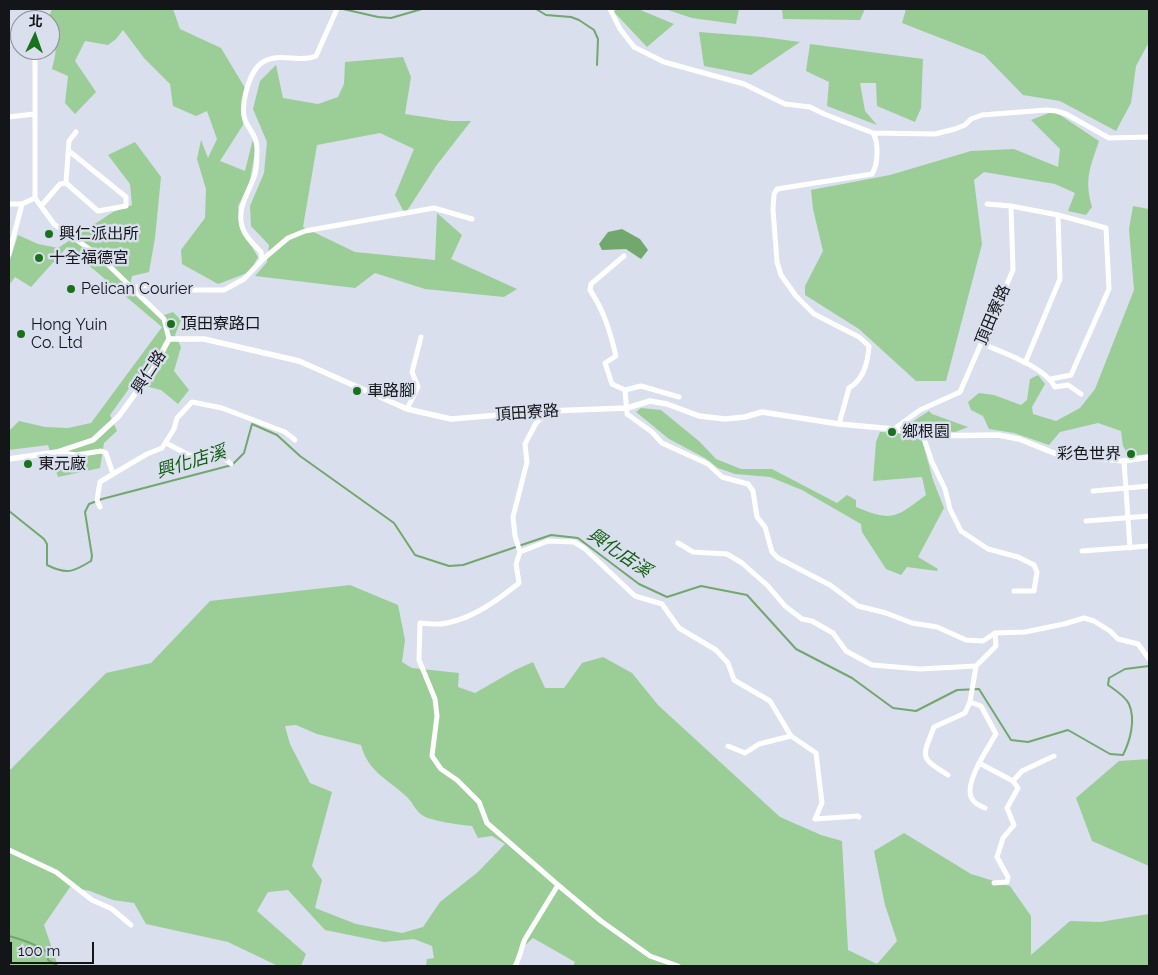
<!DOCTYPE html>
<html>
<head>
<meta charset="utf-8">
<style>
	body { margin:0 }
	#map { position:relative; width:1158px; height:975px; overflow:hidden; background:#d9dfed; font-family:Raleway,"Noto Sans TC",sans-serif }
	canvas { display:block }
	.frame { position:absolute; inset:0; border:10px solid #131519; pointer-events:none }
	.north { position:absolute; left:10px; top:10px; width:50px; height:50px; box-sizing:border-box; background:#d9dfed; border:1px solid #8a8e98; border-radius:50%; rotate:3deg; font-size:14px; font-weight:700; line-height:20px; text-align:center; color:#131519 }
	.north::after { content:''; display:block; margin:auto; width:18px; height:22px; background:#1a711b; clip-path:polygon(50% 0,100% 100%,50% 72%,0 100%) }
	.scale { position:absolute; left:10px; top:942px; width:84px; height:22px; box-sizing:border-box; border:2px solid #131519; border-top:0; padding-left:6px; font-size:15px; line-height:18px; white-space:nowrap; color:#131519; -webkit-text-stroke:4px #d9dfed; paint-order:stroke }
</style>
</head>
<body>
<div id="map">
<canvas width="1158" height="975"></canvas>
<div class="frame"></div>
<div class="north">北</div>
<div class="scale">100 m</div>
</div>
<script>
const g = document.querySelector('canvas').getContext('2d');
g.lineJoin = 'round';
function fillPath(path, color) { g.fillStyle = color; g.fill(path, 'evenodd'); }
function strokePath(path, color, width, dash) { g.strokeStyle = color; g.lineWidth = width; g.lineCap = dash ? 'butt' : 'round'; g.setLineDash(dash || []); g.stroke(path); }
function drawText(font, color, halo, rows, align = 'center') {
  g.font = font + ' Raleway,"Noto Sans TC",sans-serif'; g.lineWidth = 5; g.setLineDash([]); g.textBaseline = 'middle'; g.strokeStyle = halo; g.fillStyle = color; for (const [text, x, y, turn = 0] of rows) {
    g.save(); g.translate(x, y); g.rotate((+turn || 0) * Math.PI / 180); g.textAlign = isNaN(turn) ? turn : align; if (halo) g.strokeText(text, 0, 0); g.fillText(text, 0, 0); g.restore();
  }
}
const green = new Path2D(`
	M52,9H173L180,29L221,48L245,88L243,125L220,161L245,171L253,139L256,146L249,185L238,206L241,229L258,257L250,272L218,284L182,264L181,250L205,218L206,189L197,159L201,140L208,158L217,139L207,111L196,116L173,106L170,84L144,58L123,30L116,39L108,45L85,41L75,61L96,92L75,114L65,103L68,76L52,69C55,57 59,45 50,35V20H48Z
	M616,9H638L674,24L647,47L614,12Z
	M665,9H739L736,24L692,18Z
	M782,9H865L860,20L783,19Z
	M906,9H1149V42L1136,66L1131,103L1116,131L1060,101L1023,95L984,55L902,23Z
	M699,32L763,37L800,42L751,75L704,66Z
	M810,44L923,59L921,108L915,122L877,106L876,83H860L865,111L877,125L827,106L829,82L806,71Z
	M403,57L411,77L405,114L451,121H471L436,166L405,214L395,195L414,149L380,133L317,145L303,227L355,252L435,260L437,213L462,235L451,259L517,289L504,297L425,289L375,273L355,288L255,276L267,262L269,245L251,226L250,206L264,173L267,142L253,109L260,81L276,65L283,98L318,104L338,97L344,84L345,62Z
	M1054,111L1099,141C1090,168 1084,179 1092,207L1086,215L1068,211L1075,193L1055,184L984,172L974,180L982,244L946,381H916L859,329L805,295V286L823,251L813,209L811,190L890,175L971,151L1014,149L1058,167L1060,149L1031,120Z
	M135,142L161,177L155,238L149,272L132,276L129,290L159,317L173,312L181,320L175,335L181,347L174,371L189,390L178,404L161,390L133,383L110,415L117,431L104,443L100,468L58,477L48,445L9,450V431L19,421L45,427L68,428L91,423L162,327L67,247L31,287L15,277L9,285V263L18,235L38,244L58,248L113,212L132,205L130,184L108,155Z
	M1133,206L1149,209V454L1129,456L1123,446L1121,431L1098,423L1060,432L1049,445L1014,433L989,429L983,416L971,410L968,402L979,393L994,395L1021,405L1027,400L1030,379L1038,375L1045,384L1032,407L1033,414L1056,421L1080,408L1095,389L1134,290L1129,229Z
	M641,408L661,410L700,442L716,459L741,469H772L837,503L847,495L856,500V507C893,522 895,518 926,495L922,477L873,481L876,442L880,432L898,433L922,440L933,480L944,508L918,557L938,569L937,571L907,567L901,575L886,569L862,532L861,524L802,490L770,477L735,474L718,468L705,458L669,439L636,412Z
	M929,411L932,414L968,427L955,432L915,429L909,424Z
	M350,585L398,605L405,640L402,662L412,668L459,673L458,687L475,693L515,670L533,662L545,688H564L582,663L603,657L632,673L658,705L780,817L821,835L842,841L848,950L877,964L897,941L885,905L874,851L904,833L971,874L1010,886L1031,916V955L1070,921L1100,922L1149,914V966H573L575,962L533,938L518,952L513,966H426L427,959L434,958L432,946L414,939L384,942L325,930L288,890L268,892L257,911L306,954L301,966H278L228,942L146,924L134,903L113,900L90,891L70,887L44,925L58,966H9V771L106,673L151,663L210,601ZM296,725L317,734L361,745C368,772 388,779 407,797C412,802 416,811 422,815C430,821 461,825 472,826L478,838L492,836L505,844L478,872L440,902L423,927L402,933L356,924L315,908L322,880L312,866L332,792L310,783L290,744L285,726Z
	M1149,759V866L1092,841L1076,798L1119,761Z`);
const water = new Path2D(`
	M622,229L640,239L648,250L641,259L626,249L602,250L599,244L608,232Z`);
const stream = new Path2D(`
	M343,9L378,17L391,18L422,9
	M536,9L546,15L571,17L579,20L594,30L598,39L597,65
	M9,511L44,539L47,544V565C67,575 73,572 91,561L92,556L85,512L89,504L102,499L232,465L244,453L252,424L277,435L300,456L394,523L415,555L449,566L463,565L551,535L578,538L639,584L667,597L701,586L747,595L796,649L852,678L893,708L916,711L957,690L979,689L1011,740L1028,742L1068,730L1110,754L1123,755C1130,741 1136,720 1129,704C1125,696 1115,690 1108,685L1109,678L1125,669L1149,666
	M9,936C22,940 37,944 48,953V960L58,966`);
const minor = new Path2D(`
	M610,9L620,29L634,47L664,62L744,84L785,104L810,107L824,114L873,133C879,143 878,165 872,174L777,189L774,194L773,210L777,262L781,275L796,296L814,314L859,337L869,346C868,362 863,380 849,388L839,424
	M36,20L37,9
	M35,50V198L54,224L98,255L164,319L169,339
	M9,117L34,114
	M873,133L935,134L955,129L965,125L971,119L982,115L1046,110L1056,111L1066,114L1109,138L1149,137
	M66,183L98,211L126,206V197L69,151
	M9,204H22
	M987,204L1011,206
	M41,206L60,184L66,183L69,141L76,132
	M9,254L22,204L35,198
	M624,256L591,284L590,290C604,311 610,331 616,356L605,363L612,384L625,390L627,414L652,432L662,443L708,464L722,477L748,484L753,491L757,517L765,527L772,552L778,558L830,585L858,606L886,613L912,623L937,627L966,640L983,641L995,633L1025,632L1064,624L1084,618L1094,621L1110,631L1118,639L1138,644L1149,659
	M262,260L288,238L305,231L434,208L472,219
	M132,288L147,285L188,290H224L244,279L262,260L261,252C253,244 242,234 241,221C239,204 250,190 255,174C257,166 257,156 257,148C257,136 249,130 245,120C240,107 248,77 258,66C275,49 297,64 316,56L337,9
	M981,343C1003,353 1044,366 1055,387L1068,385L1081,394
	M1025,363L1060,279L1058,215
	M625,390L641,386L679,397
	M407,409L418,387L412,372L421,337
	M549,411L536,423L525,444L527,462L513,517L515,536L520,552L516,564L519,583C498,600 473,618 447,623C439,625 428,624 420,623L419,660L435,699L437,716L432,756L441,769L457,780L479,802L487,823L558,885L601,921L650,956L678,966
	M894,429L920,410L960,392L1013,270L1011,206L1058,215L1106,228L1109,289L1071,375L1051,379
	M923,436L932,462L945,489L950,509L961,531L988,549L1018,557L1034,565L1037,572L1034,591H1014
	M166,443L189,455L222,456L231,464
	M57,452L76,455L101,451L106,453L113,474L147,454L162,448L174,429L177,418L192,402L222,408L285,432L295,440
	M1124,461L1130,548
	M1093,491L1149,486
	M100,507L97,500L100,482L113,474
	M1086,521L1149,516
	M678,543L693,552L727,554L742,563L768,586L785,606L802,619L812,621L833,633L846,651L872,665L920,669L976,666L996,646L995,633
	M1082,551L1149,546
	M520,552L548,541L574,542L584,548L635,596L662,604L679,628L716,650L728,663L734,680L770,701L791,736L816,753L822,803L815,819L858,816L859,817
	M970,702L981,706L996,734C988,748 963,784 972,799C975,804 980,806 985,808
	M728,746L745,753L759,744L791,736
	M979,763L1013,781L1018,788L1007,808L1014,825L1003,838L997,857L1008,877L1007,882L994,883
	M948,775C919,757 922,758 934,727L965,713L970,702L976,666
	M1013,781L1022,771L1054,756
	M9,850L56,872L92,900L112,909L131,925
	M515,966C520,958 521,948 525,939L558,885`);
const tertiary = new Path2D(`
	M9,459L57,452L93,440L119,416L153,369L169,339H204L299,361L407,409L451,419L549,411L627,408L650,401L667,404L699,416L725,419L745,417L762,412L839,424L894,429L923,436L998,435L1019,439L1059,455L1124,461L1149,457`);
const markers = [
	[49,234,5,"#1a711b"],
	[39,258,5,"#1a711b"],
	[71,289,5,"#1a711b"],
	[171,324,5,"#1a711b"],
	[21,334,5,"#1a711b"],
	[357,391,5,"#1a711b"],
	[892,432,5,"#1a711b"],
	[1131,454,5,"#1a711b"],
	[28,464,5,"#1a711b"]
];
const poiNames = [
	["興仁派出所",59,234],
	["十全福德宮",49,258],
	["Pelican Courier",81,289],
	["頂田寮路口",181,324],
	["Hong Yuin",31,325],
	["Co. Ltd",31,343],
	["車路腳",367,391],
	["鄉根園",902,432],
	["彩色世界",1121,454,"right"],
	["東元廠",38,464]
];
const streetNames = [
	["頂田寮路",993,315,-67],
	["興仁路",149,372,-57],
	["頂田寮路",527,413,-4]
];
const waterNames = [
	["興化店溪",191,462,-17],
	["興化店溪",619,553,34]
];
fillPath(green, '#9bcd97');
fillPath(water, '#72a76e');
strokePath(stream, '#72a76e', 2);
strokePath(minor, '#fff', 5);
strokePath(tertiary, '#fff', 5.5);
for (const [x, y, r, color] of markers) { const dot = new Path2D(); dot.arc(x, y, r, 0, 2 * Math.PI); g.fillStyle = color; g.fill(dot); strokePath(dot, '#d9dfed', 2); }
drawText('16px', '#131519', '#d9dfed', poiNames, 'left');
drawText('16px', '#131519', '#d9dfed', streetNames);
drawText('italic 18px', '#105d12', '#d9dfed', waterNames);
</script>
</body>
</html>
